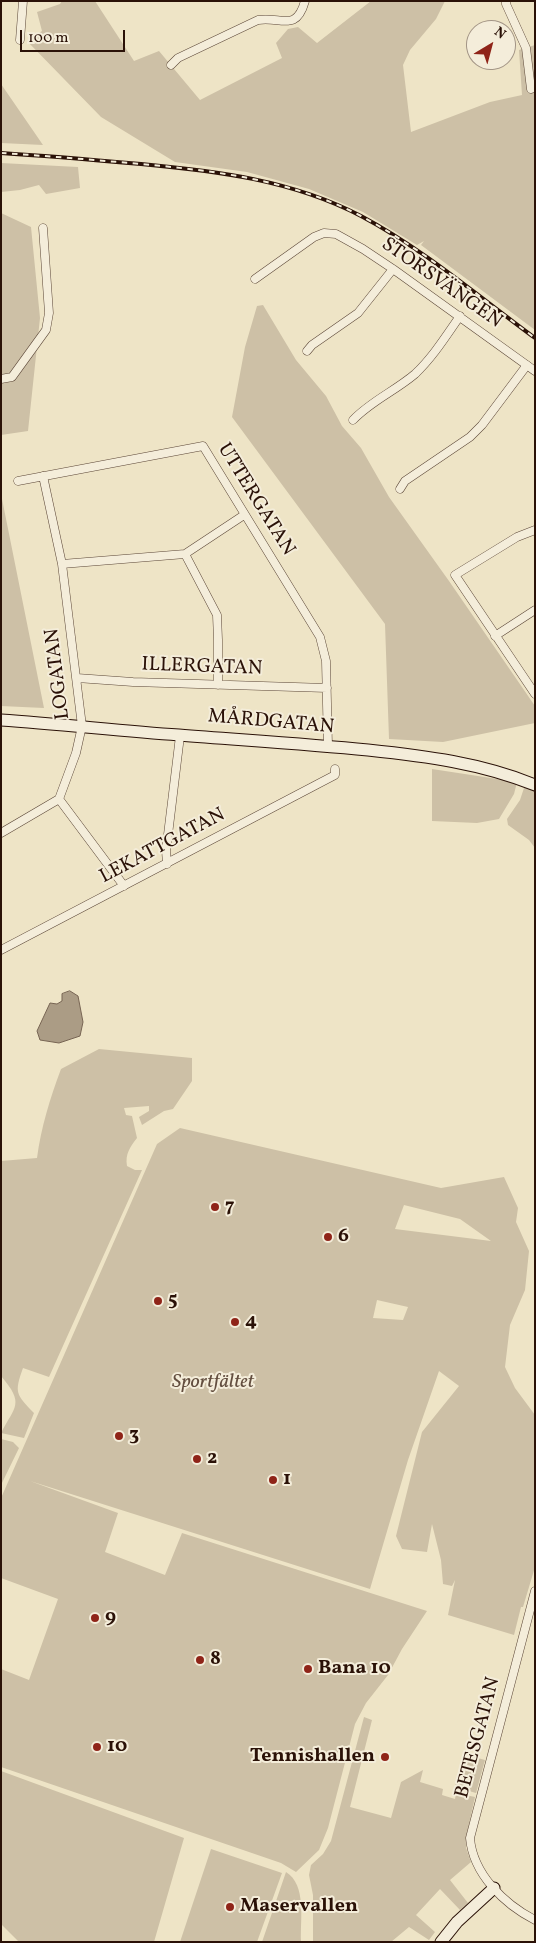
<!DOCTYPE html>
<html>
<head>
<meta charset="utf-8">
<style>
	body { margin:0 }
	#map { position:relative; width:536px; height:1943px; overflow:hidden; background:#eee4c6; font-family:Vollkorn,serif }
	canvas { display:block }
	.frame { position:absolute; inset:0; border:2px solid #2a1107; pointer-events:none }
	.north { position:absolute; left:466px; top:20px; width:50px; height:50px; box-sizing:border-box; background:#f4edda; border:1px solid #a39586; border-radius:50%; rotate:37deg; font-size:14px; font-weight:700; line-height:20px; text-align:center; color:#2a1107 }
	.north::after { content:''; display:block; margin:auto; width:18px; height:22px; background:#8f2418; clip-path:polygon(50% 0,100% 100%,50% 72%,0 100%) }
	.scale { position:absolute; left:20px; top:30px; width:105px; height:22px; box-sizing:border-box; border:2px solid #2a1107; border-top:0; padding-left:6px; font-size:15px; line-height:18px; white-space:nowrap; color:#2a1107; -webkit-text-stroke:4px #f4edda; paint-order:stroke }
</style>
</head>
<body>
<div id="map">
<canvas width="536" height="1943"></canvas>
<div class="frame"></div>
<div class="north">N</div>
<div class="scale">100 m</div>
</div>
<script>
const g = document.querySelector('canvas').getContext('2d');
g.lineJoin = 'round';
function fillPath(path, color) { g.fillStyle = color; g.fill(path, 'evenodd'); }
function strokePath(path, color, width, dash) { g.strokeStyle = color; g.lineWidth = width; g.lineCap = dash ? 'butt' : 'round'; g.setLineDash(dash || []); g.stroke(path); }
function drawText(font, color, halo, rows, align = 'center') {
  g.font = font + ' Vollkorn,serif'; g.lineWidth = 4; g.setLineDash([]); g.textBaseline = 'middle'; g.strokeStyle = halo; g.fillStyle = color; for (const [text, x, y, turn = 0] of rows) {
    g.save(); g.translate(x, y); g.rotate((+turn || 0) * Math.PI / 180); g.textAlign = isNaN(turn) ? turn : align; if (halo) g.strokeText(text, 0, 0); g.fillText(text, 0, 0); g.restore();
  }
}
const green = new Path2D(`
	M62,1H95L134,61L159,51L200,100L282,58L276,43L288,29L298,27L317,43L371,1H445L436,19L410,50L403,65L411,132L490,102L522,95L519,50L535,45V330L421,245L424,241L417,245L363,212L309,189L247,172L175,162L101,117L27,41L42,31L37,12L60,4Z
	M1,84L43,145L1,143Z
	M1,163L78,167L80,188L46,194L39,185L20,190L1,192Z
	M1,213L31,227L40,318L28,431L1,435Z
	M263,305L296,360L326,396L342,426L361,448L389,497L449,581L535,706V723L443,742L389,739L385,624L232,417L245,347L257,306Z
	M1,494L44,708L1,706Z
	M432,769L517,782L514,794L499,819L477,823L432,821Z
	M525,785L535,789V848L529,840L508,825L507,819L520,800Z
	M99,1049L192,1058V1081L173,1109L164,1111L142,1125L139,1117L149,1111V1106L124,1108L126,1115L132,1116L137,1138C130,1147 125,1154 127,1166L135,1170H142L49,1377L23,1368C14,1393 16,1394 34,1413L24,1438L1,1433C15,1406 25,1404 1,1376V1161L37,1158C41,1128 50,1098 61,1069Z
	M180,1128L441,1188L504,1177L518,1208L516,1222L529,1251L525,1290L510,1325L505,1367L515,1388L535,1415V1567L523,1607H521L514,1635L448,1615L455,1580L452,1586L443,1584L441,1560L432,1524L427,1552L402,1549L396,1536L422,1432L459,1386L439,1371L408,1460L370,1589L30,1481L118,1513L105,1552L165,1575L182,1533L427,1611L402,1649L388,1675L366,1703L355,1724L328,1828L319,1850L296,1872L281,1863L1,1767V1669L29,1680L58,1599L1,1578V1498L157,1144ZM404,1205L460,1219L491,1241L395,1229ZM377,1300L408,1307L403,1320L373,1318Z
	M1,1439L13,1442L19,1448L1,1485Z
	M364,1717L372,1720L350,1807L391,1818L401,1782L423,1770L420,1782L443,1789L442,1795L455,1799L456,1793L475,1797L467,1833L466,1848L471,1862L450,1880L468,1903L460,1910L440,1889L416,1915L435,1932L429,1940L409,1927L391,1942H313V1895L309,1875L311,1865L323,1854L331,1841Z
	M467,1755L485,1760L476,1793L455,1787L457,1777L460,1778Z
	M1,1771L184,1838L154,1942H19L1,1924Z
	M211,1849L282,1873L257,1942H180Z
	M286,1872C307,1885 300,1920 301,1942H262Z`);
const water = new Path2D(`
	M70,991L78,996L83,1022L80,1036L59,1043L40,1040L37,1031L50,1003L57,1004L62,1001V994Z`);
const street = new Path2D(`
	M506,1V4L526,48L531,89
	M20,40L23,1
	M171,65L178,58L258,20C281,16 296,33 305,1
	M255,279L314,237L324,233L336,234L363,249L393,269L535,371
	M307,351L312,345L358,313L393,269
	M1,379L12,377L46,330L49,313L43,228
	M353,420C371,401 395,391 415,374C433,357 446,336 460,316
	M18,481L203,446L320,637L326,661L328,746
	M400,489L405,481L470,437L482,425L527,365
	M535,530L517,537L455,575L535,694
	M185,554L217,615L218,640V685
	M62,564L185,554L244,515
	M495,636L535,610
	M77,678L133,682L327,688
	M59,799L124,886
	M1,833L59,799L76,753L82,726L62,564L43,476
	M167,864L166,851L180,736
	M1,950L335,775V769
	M535,1591L470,1838C473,1874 504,1904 535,1920`);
const secondary = new Path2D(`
	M1,720C61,724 120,731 179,735C242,740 305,744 368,750C425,756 481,763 535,785
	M441,1942L457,1922L494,1888`);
const rail = new Path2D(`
	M1,153C48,156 95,160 141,164C217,171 292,180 361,216C423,249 478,296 535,338`);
const markers = [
	[215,1207,5,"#8f2418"],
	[328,1237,5,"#8f2418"],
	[158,1301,5,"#8f2418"],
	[235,1322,5,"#8f2418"],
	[119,1436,5,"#8f2418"],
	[197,1459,5,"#8f2418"],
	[273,1480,5,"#8f2418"],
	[95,1618,5,"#8f2418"],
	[200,1660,5,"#8f2418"],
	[308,1669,5,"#8f2418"],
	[97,1747,5,"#8f2418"],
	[385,1757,5,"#8f2418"],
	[230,1907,5,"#8f2418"]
];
const streetNames = [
	["STORSVÄNGEN",441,284,35],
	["UTTERGATAN",255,500,58],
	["ILLERGATAN",202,668,2],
	["LOGATAN",59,674,-97],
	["MÅRDGATAN",271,723,5],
	["LEKATTGATAN",163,847,-28],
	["BETESGATAN",479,1738,-75]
];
const poiNames = [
	["7",225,1207],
	["6",338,1237],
	["5",168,1301],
	["4",245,1322],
	["3",129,1436],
	["2",207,1459],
	["1",283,1480],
	["9",105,1618],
	["8",210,1660],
	["Bana 10",318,1669],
	["10",107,1747],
	["Tennishallen",375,1757,"right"],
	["Maservallen",240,1907]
];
const parkNames = [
	["Sportfältet",213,1383]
];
fillPath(green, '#cdc0a6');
fillPath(water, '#ab9c85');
strokePath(water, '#776453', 1);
strokePath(street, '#5b4637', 9);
strokePath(secondary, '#2a1107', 13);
strokePath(street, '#f4edda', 8);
strokePath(secondary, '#f4edda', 11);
strokePath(rail, '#2a1107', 4);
strokePath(rail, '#f4edda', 2, [5.5]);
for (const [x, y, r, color] of markers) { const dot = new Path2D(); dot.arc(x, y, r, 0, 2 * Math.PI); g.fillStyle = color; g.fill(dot); strokePath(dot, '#f4edda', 2); }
drawText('20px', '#2a1107', '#f4edda', streetNames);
drawText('bold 20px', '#2a1107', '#f4edda', poiNames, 'left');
drawText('italic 20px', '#634e3f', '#f4edda', parkNames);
</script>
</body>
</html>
